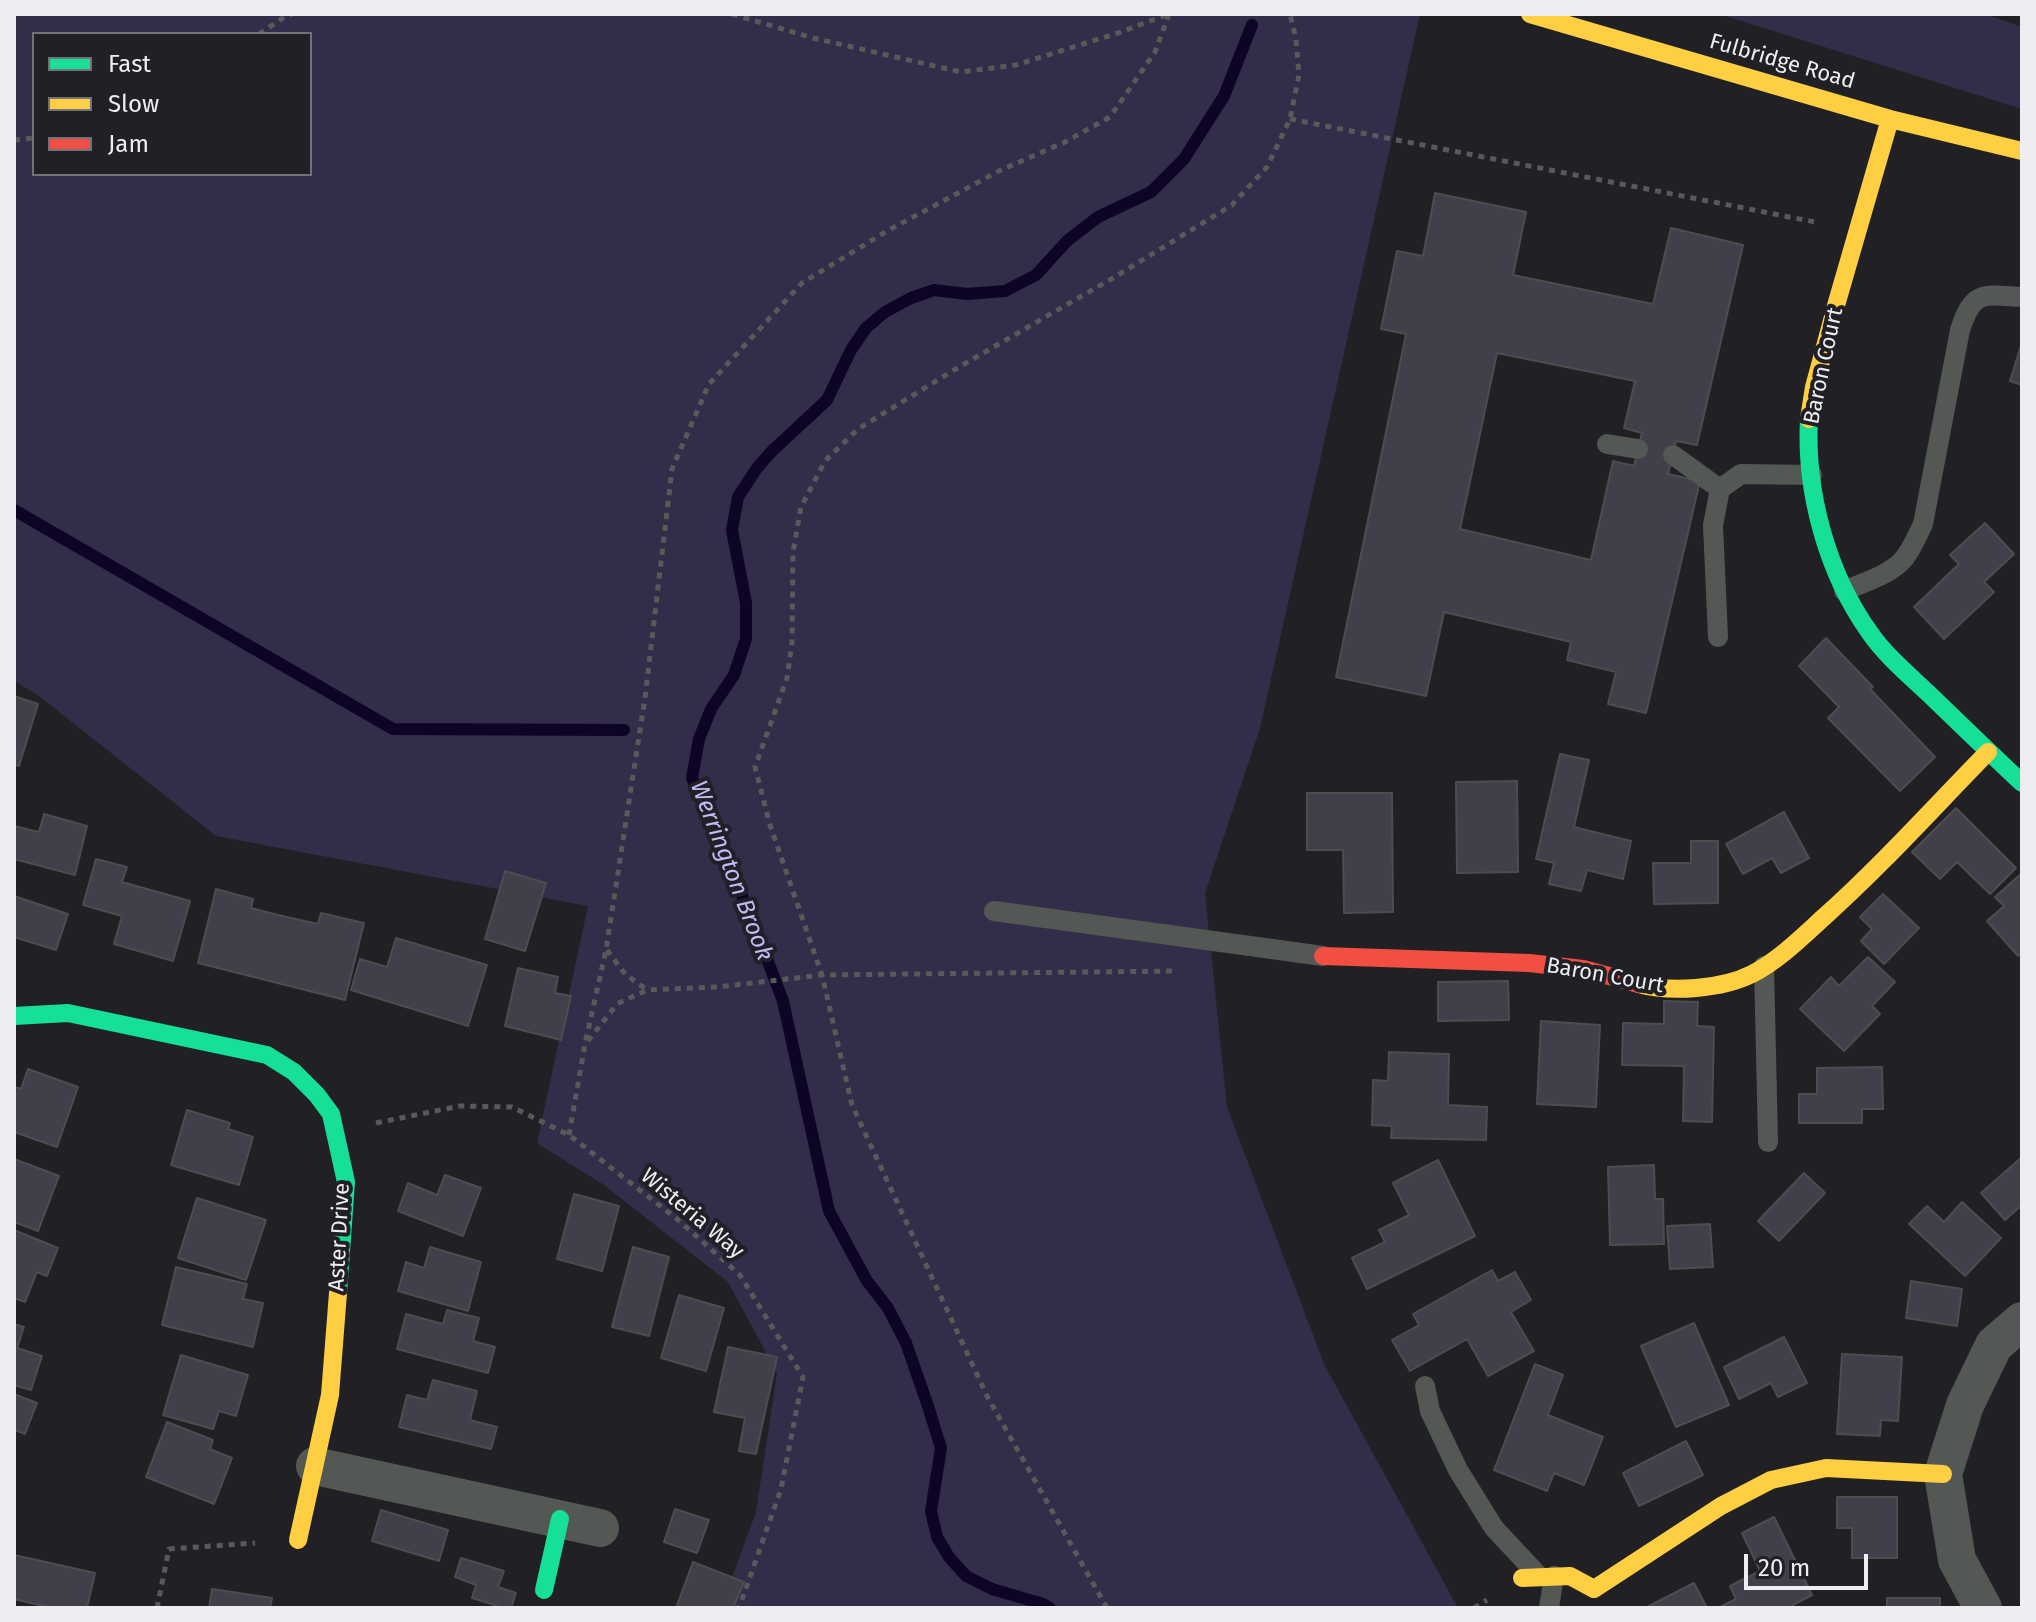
<!DOCTYPE html>
<html>
<head>
<meta charset="utf-8">
<style>
	body { margin:0 }
	#map { position:relative; width:2036px; height:1622px; overflow:hidden; background:#212125; font-family:"Fira Sans",sans-serif }
	canvas { display:block }
	.frame { position:absolute; inset:0; border:16px solid #eeedf2; pointer-events:none }
	.legend { position:absolute; left:32px; top:32px; width:280px; height:144px; box-sizing:border-box; background:#202026; border:2px solid #727278; margin:0; padding:10px 14px; list-style:none; font-size:24px; color:#eeedf2 }
	.legend li { display:flex; align-items:center; gap:16px; height:40px }
	.legend b { width:40px; border:2px solid #727278 }
	.scale { position:absolute; left:1744px; top:1554px; width:124px; height:36px; box-sizing:border-box; border:4px solid #eeedf2; border-top:0; padding-left:10px; font-size:24px; line-height:28px; white-space:nowrap; color:#eeedf2; -webkit-text-stroke:6px #202026; paint-order:stroke }
</style>
</head>
<body>
<div id="map">
<canvas width="2036" height="1622"></canvas>
<div class="frame"></div>
<ul class="legend">
<li><b style="height:10px;background:#16e098"></b>Fast</li>
<li><b style="height:10px;background:#ffcf43"></b>Slow</li>
<li><b style="height:10px;background:#f24e42"></b>Jam</li>
</ul>
<div class="scale">20 m</div>
</div>
<script>
const g = document.querySelector('canvas').getContext('2d');
g.lineJoin = 'round';
function fillPath(path, color) { g.fillStyle = color; g.fill(path, 'evenodd'); }
function strokePath(path, color, width, dash) { g.strokeStyle = color; g.lineWidth = width; g.lineCap = dash ? 'butt' : 'round'; g.setLineDash(dash || []); g.stroke(path); }
function drawText(font, color, halo, rows, align = 'center') {
  g.font = font + ' "Fira Sans",sans-serif'; g.lineWidth = 8; g.setLineDash([]); g.textBaseline = 'middle'; g.strokeStyle = halo; g.fillStyle = color; for (const [text, x, y, turn = 0] of rows) {
    g.save(); g.translate(x, y); g.rotate((+turn || 0) * Math.PI / 180); g.textAlign = isNaN(turn) ? turn : align; if (halo) g.strokeText(text, 0, 0); g.fillText(text, 0, 0); g.restore();
  }
}
const green = new Path2D(`
	M14,14H1420L1260,728L1205,893L1227,1107L1324,1364L1458,1608H721L756,1512L777,1373L728,1282L604,1185L537,1143L588,906L216,836L39,696L14,681ZM34,34H310V174H34Z
	M1719,14H1985L2022,27V109Z`);
const stream = new Path2D(`
	M14,510L393,729L624,730
	M1050,1608L1043,1604L992,1589L966,1576L949,1557L937,1537L931,1511L941,1448L928,1406L906,1343L888,1308L867,1281L829,1211L783,1001L749,912L692,778L699,739L711,709L734,675L746,639V603L732,530L738,497L757,468L772,451L827,400L851,350L866,328L885,312L911,298L934,290L967,294L1005,291L1036,275L1067,241L1098,217L1151,192L1184,159L1224,96L1252,25`);
const building = new Path2D(`
	M1435,193L1526,212L1513,275L1653,304L1671,228L1743,245L1697,445L1676,441L1668,474L1700,481L1646,713L1608,704L1616,672L1567,660L1571,642L1444,612L1426,696L1336,677L1406,334L1381,329L1397,251L1423,256ZM1497,353L1635,381L1624,428L1642,433L1634,466L1613,461L1591,560L1460,529Z
	M2022,342V385L2010,381Z
	M1985,523L2014,554L1984,582L1994,592L1944,639L1914,607L1959,564L1950,555Z
	M1826,638L1873,687L1870,689L1935,757L1900,791L1828,718L1839,707L1799,666Z
	M14,696L38,704L19,766L14,764Z
	M1560,754L1589,760L1574,827L1631,841L1623,879L1587,870L1581,891L1549,884L1554,863L1536,859Z
	M1517,781L1518,872L1457,873L1456,782Z
	M1307,793H1392L1393,912L1344,913L1343,850H1307Z
	M1956,808L2016,868L1990,894L1957,862L1940,879L1912,852Z
	M1784,812L1809,858L1781,873L1772,858L1743,874L1726,844Z
	M44,814L87,826L75,875L14,859V826L39,832Z
	M1691,841H1718V903L1654,904L1653,863H1691Z
	M96,859L127,867L122,882L190,901L173,961L114,944L122,916L83,905Z
	M505,871L546,883L525,951L485,939Z
	M2022,873V952L2018,956L1987,921L2004,906L1995,897Z
	M216,889L253,899L251,908L278,915L318,924L321,913L364,923L345,1000L198,963Z
	M1883,894L1919,928L1884,964L1861,941L1872,929L1860,917Z
	M14,896L68,914L56,950L14,937Z
	M396,938L487,965L468,1026L351,990L360,959L387,967Z
	M1868,957L1895,982L1872,1006L1880,1014L1844,1051L1800,1009L1831,977L1839,986Z
	M518,968L558,977L555,993L571,996L561,1040L505,1026Z
	M1508,981L1509,1020L1438,1021V982Z
	M1664,1001L1698,1002L1697,1026L1714,1027L1712,1122L1683,1121L1684,1066L1622,1065L1623,1023L1664,1024Z
	M1541,1021L1600,1025L1596,1107L1537,1104Z
	M1389,1052L1449,1054L1448,1105L1487,1107L1486,1140L1391,1138L1392,1126L1372,1125L1373,1080L1388,1081Z
	M1882,1067L1883,1109H1862V1123H1799V1094H1817V1068Z
	M28,1069L78,1087L57,1147L14,1132V1087L21,1089Z
	M187,1110L230,1123L228,1129L253,1137L239,1185L171,1165Z
	M2022,1157V1205L2005,1220L1981,1193Z
	M14,1159L59,1176L38,1231L14,1222Z
	M1438,1160L1475,1236L1367,1289L1352,1258L1385,1242L1379,1230L1409,1215L1393,1183Z
	M1654,1165L1655,1199H1663L1664,1244L1610,1245L1608,1167Z
	M1804,1173L1825,1193L1779,1241L1758,1221Z
	M445,1175L481,1188L463,1236L398,1211L408,1183L437,1195Z
	M574,1194L619,1206L602,1271L557,1259Z
	M197,1198L266,1220L246,1280L178,1258Z
	M1962,1202L2001,1238L1965,1276L1909,1224L1927,1206L1944,1222Z
	M1710,1224L1713,1267L1670,1269L1667,1226Z
	M14,1230L58,1248L47,1276L37,1272L25,1302L14,1298Z
	M430,1247L481,1262L468,1311L398,1291L406,1262L424,1268Z
	M633,1247L669,1257L649,1336L612,1327Z
	M176,1267L247,1284L243,1299L263,1303L253,1347L162,1325Z
	M1492,1270L1498,1281L1515,1272L1531,1300L1511,1312L1534,1351L1488,1376L1467,1339L1410,1371L1392,1340L1419,1325L1413,1314Z
	M1911,1281L1962,1289L1957,1326L1906,1318Z
	M679,1295L724,1308L706,1371L661,1358Z
	M447,1310L479,1318L473,1341L495,1347L488,1373L397,1349L406,1314L443,1324Z
	M1694,1323L1729,1405L1676,1427L1641,1346Z
	M14,1324L24,1327L17,1348L42,1356L31,1390L14,1385Z
	M1784,1337L1807,1383L1778,1397L1771,1383L1739,1399L1724,1367Z
	M728,1347L777,1357L756,1454L739,1451L745,1418L714,1412Z
	M1842,1354L1902,1357L1898,1421L1881,1420L1880,1436L1837,1434Z
	M181,1355L248,1375L236,1416L219,1411L213,1429L163,1415Z
	M1535,1364L1563,1375L1548,1415L1603,1437L1584,1485L1554,1473L1547,1491L1494,1470Z
	M433,1380L477,1391L470,1420L497,1427L491,1449L399,1427L407,1395L427,1400Z
	M14,1394L37,1403L25,1434L15,1430L14,1434Z
	M167,1422L213,1440L210,1449L232,1458L214,1504L146,1477Z
	M1686,1441L1703,1475L1639,1506L1623,1473Z
	M1837,1497H1897V1558H1852V1528H1837Z
	M675,1509L709,1520L697,1553L664,1542Z
	M381,1510L448,1530L439,1561L372,1541Z
	M1774,1517L1812,1595L1787,1608H1723L1722,1606L1736,1599L1730,1586L1760,1571L1742,1533Z
	M14,1555L95,1573L87,1608H52L14,1599Z
	M461,1558L504,1571L498,1587L516,1593L511,1608H504L472,1598L476,1585L455,1577Z
	M693,1562L744,1582L733,1608H676Z
	M1694,1583L1707,1608H1645Z
	M212,1589L272,1598L270,1608H209Z
	M1887,1598H1940V1608H1887Z`);
const path = new Path2D(`
	M732,14L813,38L961,72L1016,65L1121,32L1168,14
	M259,34L283,18L292,14
	M1290,119L1815,222
	M14,140L34,138
	M607,950L625,974L647,990
	M588,1041L617,1004L647,990L717,987L822,975L1176,971
	M376,1123L460,1106L512,1107L569,1135L677,1219L740,1275L803,1377L781,1489L739,1608
	M569,1135L585,1044L606,950L645,698L672,469L709,384L802,283L887,231L999,171L1065,142L1110,117L1155,52L1169,14
	M157,1608L169,1549L255,1543
	M1107,1608L987,1396L852,1105L822,975L770,825L755,767L787,678L792,643L793,552L801,507L825,461L858,429L959,367L1113,278L1232,205L1267,167L1290,119L1299,75L1296,39L1290,14
	M1474,1608L1487,1600`);
const lane = new Path2D(`
	M1607,444L1638,449
	M1673,455L1720,489
	M1844,591C1862,583 1886,576 1901,562C1911,552 1917,536 1923,524L1960,330C1973,289 1984,295 2022,297
	M1718,637L1713,525L1720,489L1741,474L1812,475
	M994,911L1323,956
	M1764,966L1768,1142
	M1425,1386L1430,1411L1458,1470L1494,1528L1537,1574
	M1549,1608L1554,1576`);
const street = new Path2D(`
	M315,1466L600,1528
	M1983,1608L1957,1560L1943,1474L1965,1405L1994,1345L2022,1321`);
const fast = new Path2D(`
	M1809,419C1805,492 1827,573 1870,633C1886,656 1909,675 1929,694C1960,724 1991,754 2022,783
	M14,1016L68,1013L267,1055L294,1072L317,1095L331,1114L346,1182L338,1293
	M544,1590L560,1519`);
const slow = new Path2D(`
	M1530,14L1890,119L2022,151
	M1809,419L1814,387L1837,302L1890,119
	M1639,984C1671,993 1722,989 1752,974C1779,960 1802,937 1824,917C1882,865 1934,807 1988,752
	M298,1540L330,1395L338,1293
	M1522,1578L1570,1576L1594,1589L1721,1506L1771,1480L1826,1468L1943,1474`);
const jam = new Path2D(`
	M1323,956L1529,963L1583,969L1639,984`);
const streetNames = [
	["Fulbridge Road",1782,62,16],
	["Baron Court",1824,366,-78],
	["Baron Court",1605,976,10],
	["Wisteria Way",692,1214,40],
	["Aster Drive",340,1237,-87]
];
const waterNames = [
	["Werrington Brook",731,871,69]
];
fillPath(green, '#322d48');
strokePath(stream, '#0e0426', 12);
fillPath(building, '#403f4a');
strokePath(building, '#4d4d50', 2);
strokePath(path, '#585a59', 5, [6, 6]);
strokePath(lane, '#545854', 20);
strokePath(street, '#545854', 38);
strokePath(fast, '#16e098', 18);
strokePath(slow, '#ffcf43', 18);
strokePath(jam, '#f24e42', 18);
drawText('22px', '#eeedf2', '#202026', streetNames);
drawText('italic 24px', '#c3b9f6', '#202026', waterNames);
</script>
</body>
</html>
